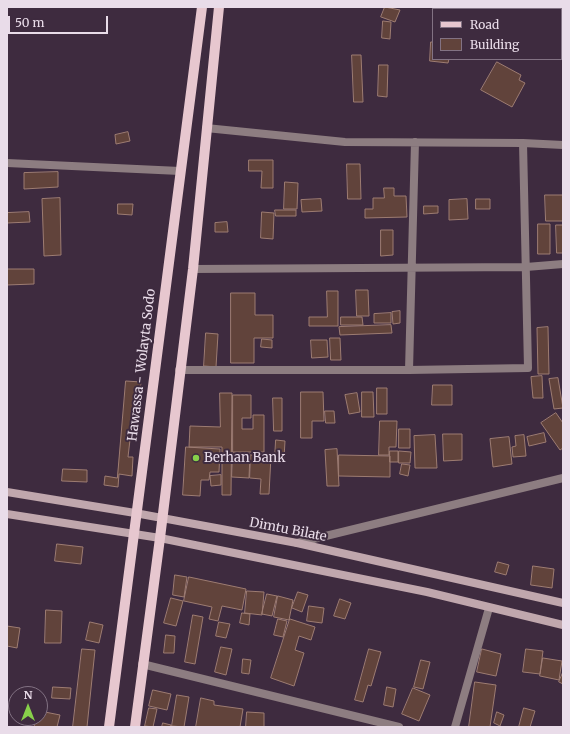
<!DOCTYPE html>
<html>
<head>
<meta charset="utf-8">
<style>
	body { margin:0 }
	#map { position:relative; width:570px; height:734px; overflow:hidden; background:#3e2b3f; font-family:Merriweather,serif }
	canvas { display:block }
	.frame { position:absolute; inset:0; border:8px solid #e9dce9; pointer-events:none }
	.legend { position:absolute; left:432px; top:8px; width:130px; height:52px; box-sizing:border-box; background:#3e2b3f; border:1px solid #827283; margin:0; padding:5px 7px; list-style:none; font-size:12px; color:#e9dce9 }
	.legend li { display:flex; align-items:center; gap:8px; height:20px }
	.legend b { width:20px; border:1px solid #827283 }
	.north { position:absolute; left:8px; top:686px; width:40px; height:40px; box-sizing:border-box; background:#3e2b3f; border:1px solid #827283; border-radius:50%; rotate:0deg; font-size:11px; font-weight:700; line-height:16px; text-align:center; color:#e9dce9 }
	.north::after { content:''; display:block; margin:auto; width:14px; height:18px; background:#87cf4a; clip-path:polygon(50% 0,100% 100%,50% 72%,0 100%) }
	.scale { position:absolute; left:8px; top:16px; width:100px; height:18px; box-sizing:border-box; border:2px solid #e9dce9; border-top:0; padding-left:5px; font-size:12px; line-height:14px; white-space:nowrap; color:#e9dce9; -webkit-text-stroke:3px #3e2b3f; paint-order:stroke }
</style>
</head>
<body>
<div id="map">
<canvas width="570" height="734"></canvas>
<div class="frame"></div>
<ul class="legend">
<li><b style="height:5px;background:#e7c7cf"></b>Road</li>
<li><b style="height:11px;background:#61433b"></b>Building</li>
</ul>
<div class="north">N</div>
<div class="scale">50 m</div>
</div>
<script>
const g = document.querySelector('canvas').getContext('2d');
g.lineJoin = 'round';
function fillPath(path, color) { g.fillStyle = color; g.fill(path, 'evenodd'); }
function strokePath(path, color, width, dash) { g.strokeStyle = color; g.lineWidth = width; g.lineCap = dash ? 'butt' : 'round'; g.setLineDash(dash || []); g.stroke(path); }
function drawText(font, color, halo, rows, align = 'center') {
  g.font = font + ' Merriweather,serif'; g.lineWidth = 4; g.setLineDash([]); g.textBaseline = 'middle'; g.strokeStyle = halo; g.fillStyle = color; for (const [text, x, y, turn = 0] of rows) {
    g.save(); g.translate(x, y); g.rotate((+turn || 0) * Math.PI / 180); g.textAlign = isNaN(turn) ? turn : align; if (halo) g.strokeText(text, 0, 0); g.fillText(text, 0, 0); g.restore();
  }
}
const building = new Path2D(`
	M385,7L400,10L395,22L381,17Z
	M383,21L391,22L390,39L382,38Z
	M431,42H433V59H449L448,63L430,61Z
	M352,55H361L363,102H354Z
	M497,62L521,75L519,80L525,83L512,107L481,90Z
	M379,65H388L387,97L378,96Z
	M128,132L130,141L116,144L115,135Z
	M249,160H273V188H261L262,171H249Z
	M347,164H360L361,199H348Z
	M58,172V187L24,189V173Z
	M285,182L298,183L297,209H284Z
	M384,188H394V196H406L407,217L365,218V209H373V198H384Z
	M545,195H563V221H546Z
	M60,198L61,255L44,256L42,199Z
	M321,199L322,211L302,212L301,200Z
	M467,199L468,219L449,220V200Z
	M476,199H490V209H476Z
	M118,204H133L132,215L118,214Z
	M424,206H438V213L424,214Z
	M275,210H296V216H276Z
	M29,212L30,222L7,223V213Z
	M262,212L274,213L273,239L261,238Z
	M227,222L228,232H215V223Z
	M538,224H550V254H538Z
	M556,225H563V253H557Z
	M381,230H393V255L381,256Z
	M7,269H34V284L7,285Z
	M356,290H368L369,316H357Z
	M327,291H338V326H309V317H327Z
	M231,293H255V315H273V338H254V363H231Z
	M400,311V323L393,324L392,312Z
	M391,313V323H374V314Z
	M341,317H362L363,325H341Z
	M391,325L392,333L340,335L339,327Z
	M548,327L549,374H538L537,328Z
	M206,333L218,334L216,367L204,366Z
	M330,338H340L341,360H331Z
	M262,339L272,340V348L261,347Z
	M311,340H327L328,357L312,358Z
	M542,376L543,398H533L531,377Z
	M558,378L563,408L554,409L549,379Z
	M126,381L141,382L136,432L131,431L128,457H133L132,476L119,474L118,487L104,485L105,476L117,478Z
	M433,385H452V405H432Z
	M377,388H387V414H377Z
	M301,392H323L324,421H312V438H301Z
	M362,392H373L374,417H362Z
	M220,393H232L231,495H222V447H189L190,426L220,427Z
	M357,393L360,412L349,414L345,395Z
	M233,395H251V418H242V429H253V415H264V452H233Z
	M273,398H282V431H274Z
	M325,411H334L335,423H326Z
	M556,413L563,423V448L560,450L541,423Z
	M380,421H397L396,447H389V455H379Z
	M399,429H410V448H399Z
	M544,433L546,442L529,446L527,437Z
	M443,434H462V460L444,461Z
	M435,435L437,468H415L414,436Z
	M524,435L526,456L513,457L512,447L516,446L515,436Z
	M509,437L512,464L493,467L490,439Z
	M276,440L285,441L284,458H275Z
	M186,447L220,449L219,472H210L209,480H201L200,496L183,495Z
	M337,449L339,486H327L325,450Z
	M390,451H398V462H390Z
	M399,451L411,452L410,463H399Z
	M233,453L250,454L249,478L232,477Z
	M251,455L271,456L269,494H260L261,479L250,478Z
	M339,455L390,456V477L339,476Z
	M402,464L410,465L408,476L400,474Z
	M63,469L87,470V482L62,481Z
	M221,475V485L211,486L210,476Z
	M57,544L83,547L81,564L55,561Z
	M498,562L509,565L506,575L495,572Z
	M533,566L554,569L552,588L531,585Z
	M175,575L187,577L184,597L173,595Z
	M189,577L246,589L242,610L222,606L218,621L209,619L212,607L184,601Z
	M247,591L264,592L262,615L245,613Z
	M298,592L308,595L302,612L292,608Z
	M267,594L277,596L272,616L262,614Z
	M278,596L293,600L289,620L274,617Z
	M171,598L183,601L176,626L164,623Z
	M340,599L351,603L345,619L334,616Z
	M309,606L324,608L322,623L307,621Z
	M46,610L62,611L61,643H45Z
	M242,613L250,614L249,625L240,623Z
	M193,615L203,617L195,664L185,662Z
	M278,619L287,621L283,637L274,635Z
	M290,619L315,627L311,640L299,636L295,650L304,653L294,686L271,678Z
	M90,622L103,625L99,643L86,640Z
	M219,622L230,624L226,638L216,636Z
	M7,626L20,628L17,648L7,646Z
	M166,635L175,636L174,653H164Z
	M221,647L232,649L226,675L215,672Z
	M82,649L95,650L87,727H73Z
	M369,649L381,652L371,686L368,685L363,702L355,700Z
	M482,649L501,654L496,676L477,672Z
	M526,649L543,651L540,674L523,672Z
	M543,658L562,661L559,680L540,676Z
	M243,659L251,660L249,674L242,673Z
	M421,660L430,662L423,689L414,687Z
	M563,672V684L559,682Z
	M475,682L496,685L490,727H469Z
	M53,687L71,688L70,699L52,698Z
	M387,687L396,689L393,707L384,705Z
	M413,688L430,695L419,721L402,714Z
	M153,690L171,694L167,710L149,706Z
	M177,695L189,697L184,727L172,726Z
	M201,698L214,701V705L243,709L240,727H196Z
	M149,708L157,709L153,727L145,726Z
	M524,708L535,711L530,727H519Z
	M40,711L60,715L57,727H34L36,718H40Z
	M247,712L264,713V727H246Z
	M497,712L504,715L500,726L494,723Z
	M163,723L171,725L170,727H162Z`);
const minor = new Path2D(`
	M206,128L345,142L523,143L563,145
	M7,163L180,171
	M193,269L526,267L563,264
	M179,370H409L528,368L523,143
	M409,370L415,142
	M297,543L563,478
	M142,664L399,727
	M455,727L489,608`);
const secondary = new Path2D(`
	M7,492L135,513L297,543L563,603
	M7,514L160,538L427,592L563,625`);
const primary = new Path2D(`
	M109,727L202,7
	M135,727L160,538L193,269L219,7`);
const markers = [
	[196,458,4,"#87cf4a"]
];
const streetNames = [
	["Hawassa - Wolayta Sodo",142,365,-83],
	["Dimtu Bilate",288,530,11]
];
const poiNames = [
	["Berhan Bank",204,458]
];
fillPath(building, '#61433b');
strokePath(building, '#9d7c72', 1);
strokePath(minor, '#8d7d81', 8);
strokePath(secondary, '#c0a7ad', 8);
strokePath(primary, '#e7c7cf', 10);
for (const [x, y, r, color] of markers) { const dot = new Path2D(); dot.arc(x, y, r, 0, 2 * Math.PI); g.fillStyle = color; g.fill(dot); strokePath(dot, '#3e2b3f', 1.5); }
drawText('13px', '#e9dce9', '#3e2b3f', streetNames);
drawText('13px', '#e9dce9', '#3e2b3f', poiNames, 'left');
</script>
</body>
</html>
